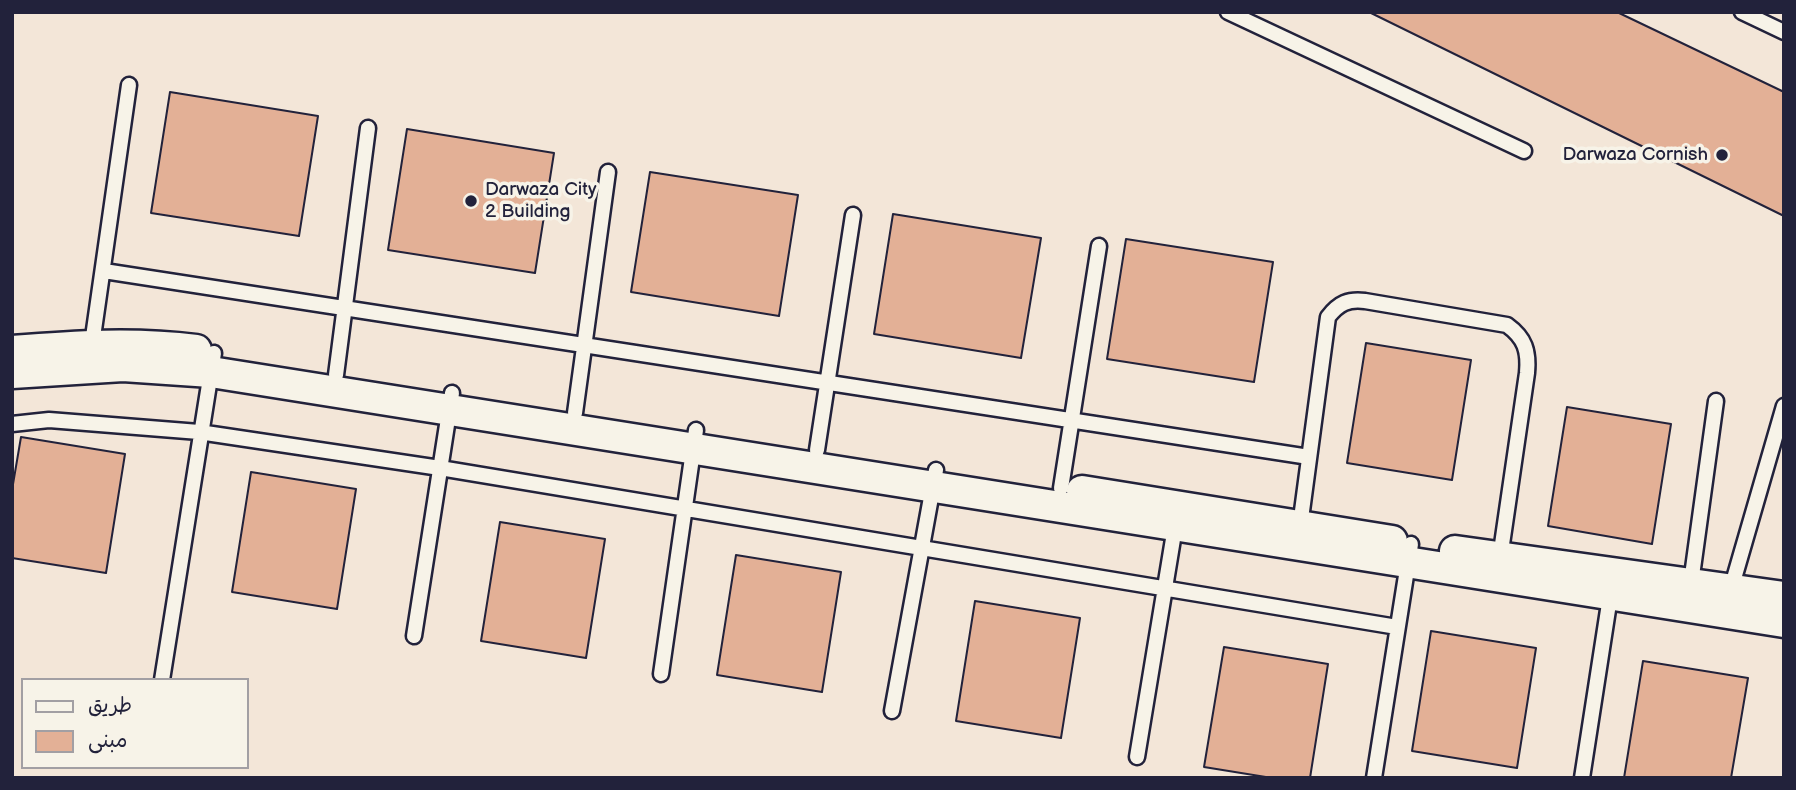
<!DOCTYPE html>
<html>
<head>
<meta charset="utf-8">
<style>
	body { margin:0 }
	#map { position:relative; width:1796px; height:790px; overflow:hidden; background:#f3e6d8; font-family:"Balsamiq Sans","Playpen Sans Arabic",sans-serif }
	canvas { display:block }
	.frame { position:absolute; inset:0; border:14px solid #22223b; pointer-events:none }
	.legend { position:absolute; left:21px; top:678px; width:228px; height:91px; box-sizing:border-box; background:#f7f3e8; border:2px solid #a29fa3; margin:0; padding:9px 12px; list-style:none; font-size:21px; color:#22223b }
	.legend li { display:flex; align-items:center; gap:14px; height:35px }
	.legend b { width:35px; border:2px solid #a29fa3 }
</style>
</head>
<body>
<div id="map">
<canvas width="1796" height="790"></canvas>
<div class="frame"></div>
<ul class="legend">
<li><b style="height:9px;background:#f7f3e8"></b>طريق</li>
<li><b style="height:19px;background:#e3b096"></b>مبنى</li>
</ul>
</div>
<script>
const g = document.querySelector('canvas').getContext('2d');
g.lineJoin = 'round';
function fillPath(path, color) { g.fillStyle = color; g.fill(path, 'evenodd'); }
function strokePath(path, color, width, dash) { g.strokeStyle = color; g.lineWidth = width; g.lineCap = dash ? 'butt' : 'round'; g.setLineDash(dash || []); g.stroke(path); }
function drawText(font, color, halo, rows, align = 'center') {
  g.font = font + ' "Balsamiq Sans",sans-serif'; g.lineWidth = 7; g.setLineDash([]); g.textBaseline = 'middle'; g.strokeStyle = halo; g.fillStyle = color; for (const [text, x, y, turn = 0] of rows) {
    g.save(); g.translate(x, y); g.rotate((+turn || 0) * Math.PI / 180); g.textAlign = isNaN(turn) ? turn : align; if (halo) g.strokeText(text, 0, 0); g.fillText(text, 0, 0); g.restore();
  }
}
const building = new Path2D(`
	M1369,12H1617L1784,92V216Z
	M170,92L318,116L299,236L151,213Z
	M407,129L554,153L535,273L388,250Z
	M650,172L798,195L779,316L631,292Z
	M893,214L1041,238L1021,358L874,334Z
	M1126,239L1273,262L1254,382L1107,359Z
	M1366,343L1471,360L1452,480L1347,463Z
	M1567,407L1671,424L1652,544L1548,526Z
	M21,437L125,454L106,573L12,558V490Z
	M251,472L356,489L337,609L232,592Z
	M500,522L605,539L586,658L481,641Z
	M736,555L841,572L822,692L717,675Z
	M975,601L1080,618L1061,738L956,721Z
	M1431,631L1536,648L1517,768L1412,751Z
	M1224,647L1328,664L1310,778H1272L1204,767Z
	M1643,661L1748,678L1731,778H1624Z`);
const service = new Path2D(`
	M1228,12L1524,151
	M1742,12L1784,32
	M104,271L1309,457
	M92,344L129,85
	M336,375L368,128
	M575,413L608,172
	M12,424L49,420L199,432L440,468L1397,627
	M817,450L853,215
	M1061,488L1099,246
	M1300,526L1328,317C1339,303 1348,299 1365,301L1507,325C1525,338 1529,351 1527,373L1500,558
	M1691,583L1716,401
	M1731,589L1784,406
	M414,636L452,393
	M661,674L696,430
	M162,680L214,353
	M892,711L936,470
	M1137,757L1176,521
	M1374,778L1411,544
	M1582,778L1610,597`);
const minor = new Path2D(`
	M12,351C74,346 134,342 196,350
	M12,373L123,366L211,372L1784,622
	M1082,491L1392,541
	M1455,551L1784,597`);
const markers = [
	[1722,155,7,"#22223b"],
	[471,201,7,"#22223b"]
];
const poiNames = [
	["Darwaza Cornish",1708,155],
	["Darwaza City",485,190,"left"],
	["2 Building",485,212,"left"]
];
fillPath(building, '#e3b096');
strokePath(building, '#22223b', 2);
strokePath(service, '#22223b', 19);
strokePath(minor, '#22223b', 35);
strokePath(service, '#f7f3e8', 14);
strokePath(minor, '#f7f3e8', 30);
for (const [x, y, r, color] of markers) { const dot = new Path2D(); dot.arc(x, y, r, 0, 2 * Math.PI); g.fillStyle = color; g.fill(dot); strokePath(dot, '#f7f3e8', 2.5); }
drawText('19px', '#22223b', '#f7f3e8', poiNames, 'right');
</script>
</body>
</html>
